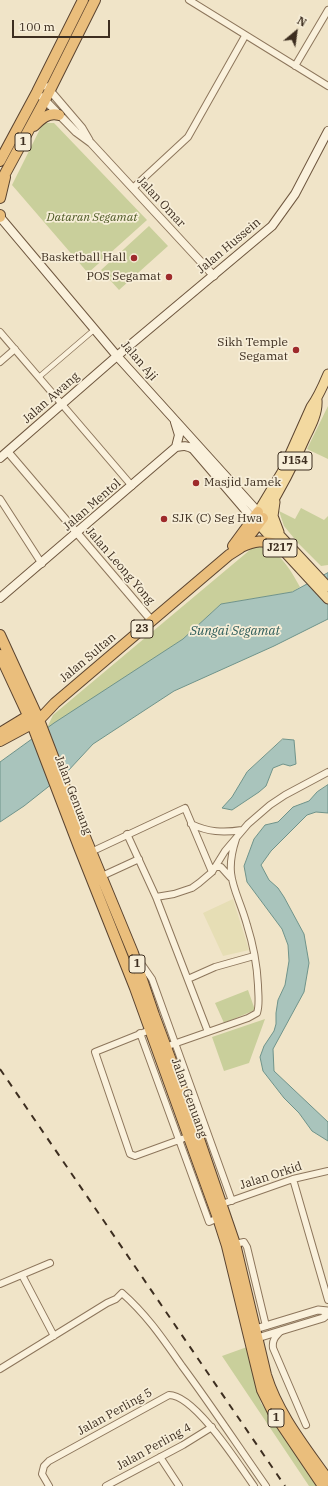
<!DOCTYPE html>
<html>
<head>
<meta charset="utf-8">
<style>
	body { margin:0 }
	#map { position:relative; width:328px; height:1486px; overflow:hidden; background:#f0e4c8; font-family:"IBM Plex Serif",serif }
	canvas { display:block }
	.north { position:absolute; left:276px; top:12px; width:40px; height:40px; -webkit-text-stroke:3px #f7eed8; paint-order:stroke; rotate:29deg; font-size:11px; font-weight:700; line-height:16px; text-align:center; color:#3d2e20 }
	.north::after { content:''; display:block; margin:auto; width:14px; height:18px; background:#3d2e20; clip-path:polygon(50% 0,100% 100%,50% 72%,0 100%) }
	.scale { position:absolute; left:12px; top:20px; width:98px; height:18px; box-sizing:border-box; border:2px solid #3d2e20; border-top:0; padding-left:5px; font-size:12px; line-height:14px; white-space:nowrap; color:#3d2e20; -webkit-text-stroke:3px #f7eed8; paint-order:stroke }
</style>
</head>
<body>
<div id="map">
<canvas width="328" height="1486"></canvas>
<div class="north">N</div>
<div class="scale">100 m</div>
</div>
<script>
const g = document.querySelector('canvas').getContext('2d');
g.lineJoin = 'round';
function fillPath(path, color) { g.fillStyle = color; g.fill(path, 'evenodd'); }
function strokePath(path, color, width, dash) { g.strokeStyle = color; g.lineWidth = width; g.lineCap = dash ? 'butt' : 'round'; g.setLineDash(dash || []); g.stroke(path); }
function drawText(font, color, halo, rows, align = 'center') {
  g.font = font + ' "IBM Plex Serif",serif'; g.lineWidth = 3.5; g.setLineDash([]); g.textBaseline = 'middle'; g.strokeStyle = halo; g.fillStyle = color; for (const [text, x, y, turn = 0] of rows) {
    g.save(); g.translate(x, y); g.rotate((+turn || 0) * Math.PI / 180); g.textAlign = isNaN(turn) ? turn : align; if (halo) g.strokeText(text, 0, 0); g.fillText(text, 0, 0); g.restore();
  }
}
const farmland = new Path2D(`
	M233,899L249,950L223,956L203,913Z`);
const green = new Path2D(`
	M43,123H54L147,220L88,273L12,185Z
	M149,226L168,246L119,290L101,270Z
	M328,406V459L307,449Z
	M301,508L324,520L328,516V565L321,566L298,543L284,526L279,511L295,519Z
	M257,544C277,547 291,570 300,587L292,592L221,604L183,639L46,730L53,715Z
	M248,990L255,1010L224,1023L215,1003Z
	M265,1019L249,1063L224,1071L212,1037Z
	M247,1347L254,1380L261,1403L317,1486H309L222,1356Z`);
const water = new Path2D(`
	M328,573V619L274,646L174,691L93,744L67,772L24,806L0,822V762L54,723L183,639L221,604L292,592Z
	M283,739L294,740L296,764L290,766L283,764L273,768L266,786L259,792L232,810L222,808L232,797L247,772Z
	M328,785V813L316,812L307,815L271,851L261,865L269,880L278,888L284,897L304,934L309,963L304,992L273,1049L274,1071L328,1122V1141L312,1131L299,1113L284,1098L263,1071L260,1057L264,1046L274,1031L276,1024V1013L278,1000L285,985L289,961L288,945L282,929L247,882L244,866L254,839L265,825L278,822L293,807L309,801L317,792Z`);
const pedestrian = new Path2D(`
	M39,377L95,329`);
const minor = new Path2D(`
	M189,0L328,86
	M295,66L328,10
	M133,188L188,137L245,36
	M0,332L132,486
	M0,362L15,349
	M0,499L42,564
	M191,824C208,832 223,833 242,830
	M127,834L156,897L208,1032
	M91,852L185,808L212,872
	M215,867H221L230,877
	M102,876L139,859
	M156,897L174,894L192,888L199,883L212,872L225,851L248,824L270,805L285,795L328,772
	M138,959L152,979L232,1201
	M188,979L215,967L254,956
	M150,1030L95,1052L130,1154L135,1156L190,1136
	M140,1033L209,1222L218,1218
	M165,1047L248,1018L257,1013C260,1004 258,994 258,985C257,965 253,944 247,925C237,889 223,878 236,839
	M293,1179L328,1300
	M222,1204L293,1179L328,1171
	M235,1244L244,1242L247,1247L266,1326
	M22,1275L54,1336
	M0,1284L50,1263
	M281,1331C275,1337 272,1340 273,1348L306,1425
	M0,1369L107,1303L116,1299L122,1293C147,1315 163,1339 182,1366C211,1405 238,1446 266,1486
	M160,1457L179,1486
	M49,1486L42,1474L44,1466L49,1461L169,1395C195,1395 239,1465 254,1486
	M106,1486L183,1445L212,1427`);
const tertiary = new Path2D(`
	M47,87L82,128L89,140
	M42,97L76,132L91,143L214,276
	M8,452L152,621
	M252,1330L318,1310L328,1311
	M254,1339L323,1318L328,1314`);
const secondary = new Path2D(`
	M0,217L117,356L258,512
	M176,447C183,446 187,445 193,449L253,519
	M0,458L117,356L272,226L295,194L328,131
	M0,598L176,447L179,435L175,422`);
const primary = new Path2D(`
	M328,374C323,386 319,396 311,407L282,472L258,512L328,587
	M275,502L273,516L279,532
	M263,518C279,492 293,466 305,438C311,426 318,413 317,400
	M254,519L328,599`);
const trunk = new Path2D(`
	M34,126C41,119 48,112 59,115
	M0,161L37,92L83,0
	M0,183L45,100L95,0
	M0,198L5,177
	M0,215V217
	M233,546L258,512
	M241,547C254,541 264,539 277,545
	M0,635L39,720L69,798L133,953L154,1015L185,1098L235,1244L266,1375C278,1414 305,1447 328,1480
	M0,655L32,724L79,847L135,988L218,1218L227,1246L262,1390L273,1412L323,1486
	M0,733L33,713
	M0,741L39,720L55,703L229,555L240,548L263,518`);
const rail = new Path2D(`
	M0,1069L285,1486`);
const markers = [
	[134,258,4,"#9e2a2b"],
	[169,277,4,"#9e2a2b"],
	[296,350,4,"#9e2a2b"],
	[196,483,4,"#9e2a2b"],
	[164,519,4,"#9e2a2b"]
];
const shields = [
	[23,142,16],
	[295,461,34],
	[280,548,34],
	[142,629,22],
	[137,964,16],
	[276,1418,16]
];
const shieldNames = [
	["1",23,142],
	["J154",295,461],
	["J217",280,548],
	["23",142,629],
	["1",137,964],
	["1",276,1418]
];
const streetNames = [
	["Jalan Omar",161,202,47],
	["Jalan Hussein",229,246,-40],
	["Jalan Aji",139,361,49],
	["Jalan Awang",51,398,-41],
	["Jalan Mentol",92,505,-41],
	["Jalan Leong Yong",120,566,49],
	["Jalan Sultan",88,658,-40],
	["Jalan Genuang",73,795,69],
	["Jalan Genuang",189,1098,70],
	["Jalan Orkid",271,1176,-18],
	["Jalan Perling 5",115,1412,-29],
	["Jalan Perling 4",154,1447,-29]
];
const parkNames = [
	["Dataran Segamat",92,218]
];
const poiNames = [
	["Basketball Hall",126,258],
	["POS Segamat",161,277],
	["Sikh Temple",288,343],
	["Segamat",288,357],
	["Masjid Jamek",204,483,"left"],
	["SJK (C) Seg Hwa",172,519,"left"]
];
const waterNames = [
	["Sungai Segamat",235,631]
];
fillPath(farmland, '#e6deb5');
fillPath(green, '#c9cf9b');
fillPath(water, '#a9c4bc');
strokePath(water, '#6f938a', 1);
strokePath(pedestrian, '#8d765c', 6);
strokePath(minor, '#8d765c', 8);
strokePath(tertiary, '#8d765c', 9);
strokePath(secondary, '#6f573f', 10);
strokePath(primary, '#5b4430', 11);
strokePath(trunk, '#5b4430', 12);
strokePath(pedestrian, '#faf1dc', 4.5);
strokePath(minor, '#faf1dc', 6);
strokePath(tertiary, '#faf1dc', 7);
strokePath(secondary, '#faf1dc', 8);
strokePath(primary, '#f3d9a0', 9);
strokePath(trunk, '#eabe7c', 10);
strokePath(rail, '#3d2e20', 2, [7, 7]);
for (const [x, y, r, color] of markers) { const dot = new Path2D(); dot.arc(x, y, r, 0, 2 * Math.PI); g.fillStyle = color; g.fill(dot); strokePath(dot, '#f7eed8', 1.5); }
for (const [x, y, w] of shields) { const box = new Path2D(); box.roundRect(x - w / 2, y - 9, w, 18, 3); g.fillStyle = '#f7eed8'; g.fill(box); strokePath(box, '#3d2e20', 1); }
drawText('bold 11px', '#3d2e20', null, shieldNames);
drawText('12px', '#3d2e20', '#f7eed8', streetNames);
drawText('italic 12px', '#4d5a26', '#f7eed8', parkNames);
drawText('12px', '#3d2e20', '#f7eed8', poiNames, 'right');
drawText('italic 13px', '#2f5d5a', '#f7eed8', waterNames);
</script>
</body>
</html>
